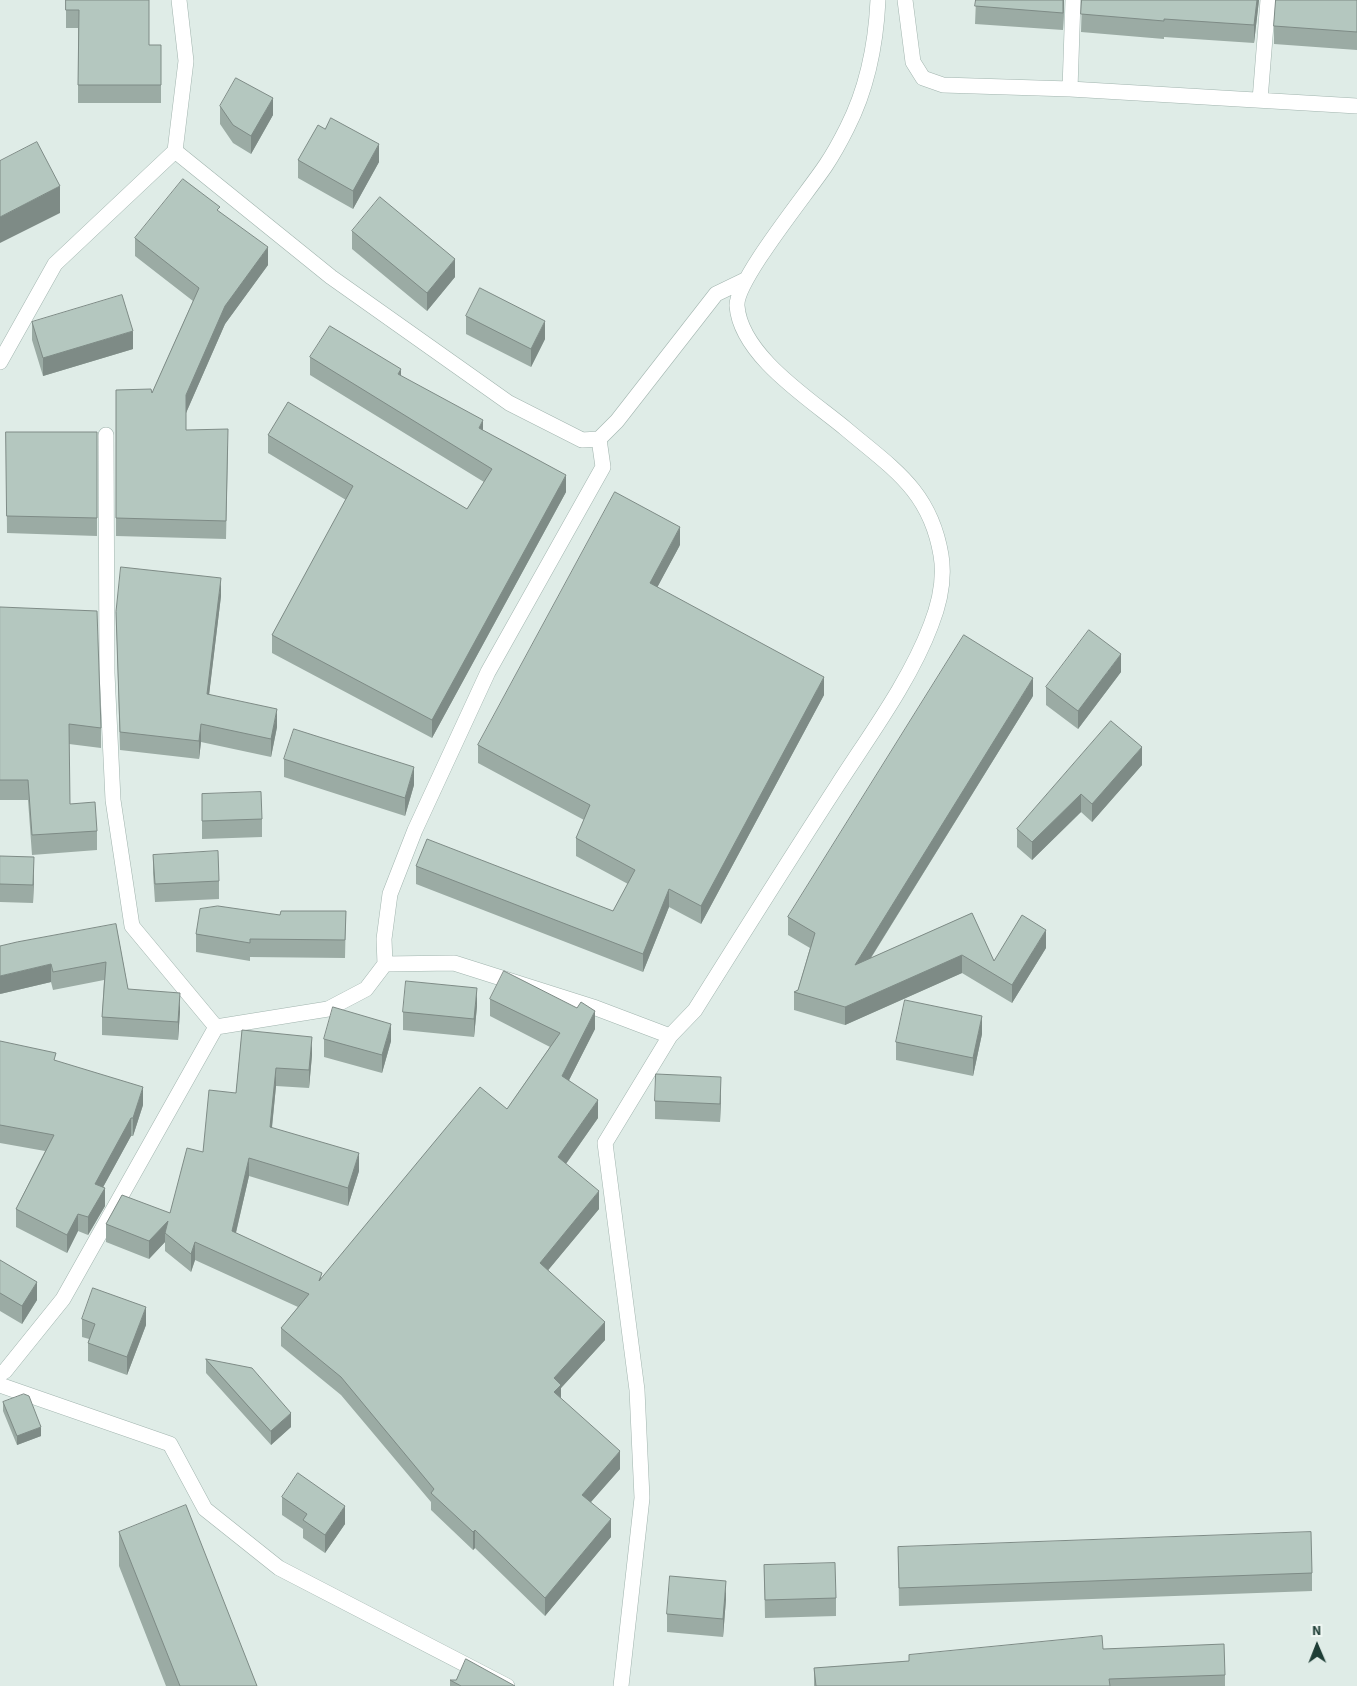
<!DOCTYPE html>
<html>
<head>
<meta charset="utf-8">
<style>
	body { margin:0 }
	#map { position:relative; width:1357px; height:1686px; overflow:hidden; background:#dfece7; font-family:"Source Sans 3",sans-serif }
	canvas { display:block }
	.north { position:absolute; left:1292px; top:1621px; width:50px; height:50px; -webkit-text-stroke:4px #f0f8f4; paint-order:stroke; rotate:359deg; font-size:14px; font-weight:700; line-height:20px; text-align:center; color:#1e3e36 }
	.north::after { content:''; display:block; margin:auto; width:18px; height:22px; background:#1e3e36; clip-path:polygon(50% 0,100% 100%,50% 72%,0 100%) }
</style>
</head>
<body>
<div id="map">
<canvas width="1357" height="1686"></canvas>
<div class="north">N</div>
</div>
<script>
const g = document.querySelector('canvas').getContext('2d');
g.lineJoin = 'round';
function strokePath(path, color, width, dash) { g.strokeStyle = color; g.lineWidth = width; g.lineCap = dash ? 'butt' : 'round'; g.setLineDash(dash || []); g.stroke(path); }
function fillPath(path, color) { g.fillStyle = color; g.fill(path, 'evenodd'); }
const minor = new Path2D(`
	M905,0L913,62L923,78L943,85L1070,89L1357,106
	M1070,89L1073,0
	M1260,100L1268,0
	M175,151L186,61L179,0
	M0,362L55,264L175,151L331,277L509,403L582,440L599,439L617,421L716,294L745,280
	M106,435L107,673L113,800L132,926L216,1027
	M385,964L384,939L390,894L415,830L488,672L603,467L599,439
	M216,1027L328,1009L366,989L385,964L454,963L596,1008L670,1036
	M0,1374L5,1371L63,1299L216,1027
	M0,1385L170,1444L205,1509L279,1568L507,1686
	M621,1686L642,1498L637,1390L605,1143L670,1036L695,1010C742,935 789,860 837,786C869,736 910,681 931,625C940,602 945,579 941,555C930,490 892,468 846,429C810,399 741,356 737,306C735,281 809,191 826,165C834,153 841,140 847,128C867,89 876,43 878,0`);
const wall = new Path2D(`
	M66,0L149,45H161V103H78V28H66Z
	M976,0H1064L1063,30L975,24Z
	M1082,0H1259L1254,43L1164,37V39L1081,32Z
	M1357,0V50L1274,44V26Z
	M220,106L273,115L251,154L233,143L220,124Z
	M298,160L379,162L353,209L298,178Z
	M220,212L268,265L225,324L186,413V430L228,446L226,539L116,536V390L152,393L193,301L135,256V238Z
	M352,231L455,277L427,311L352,249Z
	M466,316L545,339L531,367L466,334Z
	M32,322L133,349L43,376L32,340Z
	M310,357L401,376L483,431L566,492L432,738L272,653V635L346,500L268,453V435L467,509L484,482L310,375Z
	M6,432H97V536L7,533Z
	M680,545L657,587L824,695L701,924L669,907L643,972L416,884V866L613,911L628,884L576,856V838L584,820L478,763V745Z
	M221,596L209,694L277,727L271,757L201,742L199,759L120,750L116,612Z
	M0,607L101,728V748L69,744L70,804L97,831V850L32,855L28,800H0Z
	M1121,672L1078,729L1046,705V687Z
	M1033,696L871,958L972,913L994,961L1046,948L1012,1003L962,973L845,1025L794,1010V992L798,990L810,948L788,935V917Z
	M1111,721L1142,765L1092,822L1081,812L1032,860L1017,847V829Z
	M284,759L414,785L405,816L284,777Z
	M202,794L262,819V837L202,839Z
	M153,855L219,881V899L155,902L153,873Z
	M0,856L34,875L33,903L0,902Z
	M346,911L345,958L250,957V961L196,952V934L280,915Z
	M116,924L128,989L180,1011L178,1040L102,1035V1017L104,980L53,990L51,982L0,994Z
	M490,999L595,1029L569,1080L598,1118L566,1164L599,1209L548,1270L605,1340L561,1388V1399L620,1469L591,1502L611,1537L545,1616L475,1548L473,1550L431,1510V1502L341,1395L281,1346V1328L298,1307L195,1260L191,1272L165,1251V1242L149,1259L106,1242V1224L170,1213L203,1152L236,1093L242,1030L312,1055L309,1088L276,1086L272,1128L359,1171L348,1206L249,1176L236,1233L322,1278L507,1109L550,1047L490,1016Z
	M477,1006L474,1037L403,1030V1012Z
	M982,1034L973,1076L896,1060V1042Z
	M324,1039L391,1041L382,1073L324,1057Z
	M0,1041L56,1061L143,1105L133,1136H131L103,1187L105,1206L88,1235L78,1231L67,1253L16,1227V1209L45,1151L0,1143Z
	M721,1095L720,1122L655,1119V1101Z
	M0,1260L37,1300L22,1324L0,1311Z
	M82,1319L146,1325L127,1375L88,1361V1343L89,1339L82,1337Z
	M206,1359L291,1427L271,1445L206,1373Z
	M3,1402L41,1436L17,1445L3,1411Z
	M282,1497L345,1524L325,1553L303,1538V1529L282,1515Z
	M119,1532L257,1686H166L119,1566Z
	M898,1547L1312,1573V1591L899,1606Z
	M764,1565L836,1598V1616L765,1618Z
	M726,1599L723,1637L667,1632V1614Z
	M1103,1649L1225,1675V1686H814V1668L909,1661V1655Z
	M450,1680L515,1686H450Z`);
const shadedWall = new Path2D(`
	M1063,0H1064L1063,30Z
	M1257,0H1259L1254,43V25Z
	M273,98V115L251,154V136Z
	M379,144V162L353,209V191Z
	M60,186V213L0,243V217Z
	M268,247V265L225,324L186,413V395L225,306Z
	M455,259V277L427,311V293Z
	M545,321V339L531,367V349Z
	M133,331V349L43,376V358Z
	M401,369V387L398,374Z
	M483,420V438L479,428Z
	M566,475V492L432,738V720Z
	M680,527V545L650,601V583Z
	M221,578V596L207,712V694Z
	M1121,654V672L1078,729V711Z
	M824,677V695L701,924V906Z
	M1033,678V696L855,983V965Z
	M277,709V727L271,757V739Z
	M201,724V742L199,759V741Z
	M1142,747V765L1092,822V804Z
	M414,767V785L405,816V798Z
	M1081,794V812L1032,860V842Z
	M34,857V875L33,903V885Z
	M669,889V907L643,972V954Z
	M1046,930V948L1012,1003V985Z
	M962,955V973L845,1025V1007Z
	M51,964V982L0,994V976Z
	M477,988V1006L474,1037V1019Z
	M180,993V1011L178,1040V1022Z
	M595,1011V1029L562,1094V1076Z
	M982,1016V1034L973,1076V1058Z
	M391,1024V1041L382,1073V1055Z
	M312,1037V1055L309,1088V1070Z
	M276,1068V1086L270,1145V1127Z
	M721,1077V1095L720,1122V1104Z
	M143,1087V1105L133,1136V1118Z
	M598,1100V1118L558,1175V1157Z
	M131,1118V1136L95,1202V1184Z
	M359,1153V1171L348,1206V1188Z
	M249,1158V1176L232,1249V1231Z
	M105,1188V1206L88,1235V1217Z
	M599,1191V1209L540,1280V1263Z
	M78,1214V1231L67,1253V1235Z
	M168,1221L165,1233V1242L149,1259V1241Z
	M195,1242V1260L191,1272V1254Z
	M37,1282V1300L22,1324V1306Z
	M146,1307V1325L127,1375V1357Z
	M605,1322V1340L561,1388V1403L554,1410V1378Z
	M291,1413V1427L271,1445V1431Z
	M41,1427V1436L17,1445V1436Z
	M620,1451V1469L582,1512V1495Z
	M345,1506V1524L325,1553V1535Z
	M611,1519V1537L545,1616V1598Z
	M475,1530V1548L473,1550V1532Z
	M726,1581V1599L723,1637V1619Z`);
const building = new Path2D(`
	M66,0H149V45H161V85H78L79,10H66Z
	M976,0H1063V13L975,6Z
	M1082,0H1257L1254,25L1164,19V21L1081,14Z
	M1276,0H1357V32L1274,26Z
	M236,78L273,98L251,136L233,125L220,106Z
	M331,118L379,144L353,191L298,160L318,125L325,129Z
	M37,142L60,186L0,217V161Z
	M183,179L220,207L217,210L268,247L225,306L186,395V430L228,429L226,521L116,518V390L151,389L152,393L199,288L135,238Z
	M380,197L455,259L427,293L352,231Z
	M480,288L545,321L531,349L466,316Z
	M122,295L133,331L43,358L32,322Z
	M330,326L401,369L398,374L483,420L479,428L566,475L432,720L272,635L353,486L268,435L288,402L467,509L492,469L310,357Z
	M6,432H97V518L7,516Z
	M615,492L680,527L650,583L824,677L701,906L669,889L643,954L416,866L427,839L613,911L635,870L576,838L590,805L478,745Z
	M121,567L221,578L207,694L277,709L271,739L201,724L199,741L120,732L116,612Z
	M0,607L97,611L101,728L69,724L70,804L95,802L97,831L32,835L28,780H0Z
	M1089,630L1121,654L1078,711L1046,687Z
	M964,635L1033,678L855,965L972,913L994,961L1022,915L1046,930L1012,985L962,955L845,1007L794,992L798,990L815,933L788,917Z
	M1111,721L1142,747L1092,804L1081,794L1032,842L1017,829Z
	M294,729L414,767L405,798L284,759Z
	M261,792L262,819L202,821V794Z
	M218,851L219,881L155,884L153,855Z
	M0,856L34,857L33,885L0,884Z
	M218,906L280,915L281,911H346L345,940L250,939V943L196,934L200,909Z
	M116,924L128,989L180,993L178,1022L102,1017L106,962L53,972L51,964L0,976V946L17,942Z
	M504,971L577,1008L581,1002L595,1011L562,1076L598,1100L558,1157L599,1191L540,1263L605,1322L554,1378L561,1385L554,1392L620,1451L582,1495L611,1519L545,1598L475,1530L473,1532L431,1493L434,1489L341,1377L281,1328L309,1294L195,1242L191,1254L165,1233L168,1221L149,1241L106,1224L122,1195L170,1213L187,1148L203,1152L209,1090L236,1093L242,1030L312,1037L309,1070L276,1068L270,1127L359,1153L348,1188L249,1158L232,1231L322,1273L319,1281L480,1087L507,1109L560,1033L490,999Z
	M406,981L477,988L474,1019L403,1012Z
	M905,1000L982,1016L973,1058L896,1042Z
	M333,1007L391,1024L382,1055L324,1039Z
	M0,1041L56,1053L54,1060L143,1087L133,1118H131L95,1184L105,1188L88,1217L78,1214L67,1235L16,1209L54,1135L0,1125Z
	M656,1074L721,1077L720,1104L655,1101Z
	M0,1260L37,1282L22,1306L0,1293Z
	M93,1288L146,1307L127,1357L88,1343L95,1324L82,1319Z
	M206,1359L252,1368L291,1413L271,1431Z
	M24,1394L29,1396L41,1427L17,1436L3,1402Z
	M298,1473L345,1506L325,1535L303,1520L307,1514L282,1497Z
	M186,1505L257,1686H180L119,1532Z
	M1311,1532L1312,1573L899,1588L898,1547Z
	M835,1563L836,1598L765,1600L764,1565Z
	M670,1576L726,1581L723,1619L667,1614Z
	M1102,1636L1103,1649L1224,1644L1225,1675L1109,1679L1110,1686H816L814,1668L909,1661V1655Z
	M466,1659L515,1686H461L450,1680H456Z`);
strokePath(minor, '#a1b4ae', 16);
strokePath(minor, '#fff', 15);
fillPath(wall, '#9baba4');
fillPath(shadedWall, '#7e8b86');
fillPath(building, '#b4c7bf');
strokePath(building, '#7e8b86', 1);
</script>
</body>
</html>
